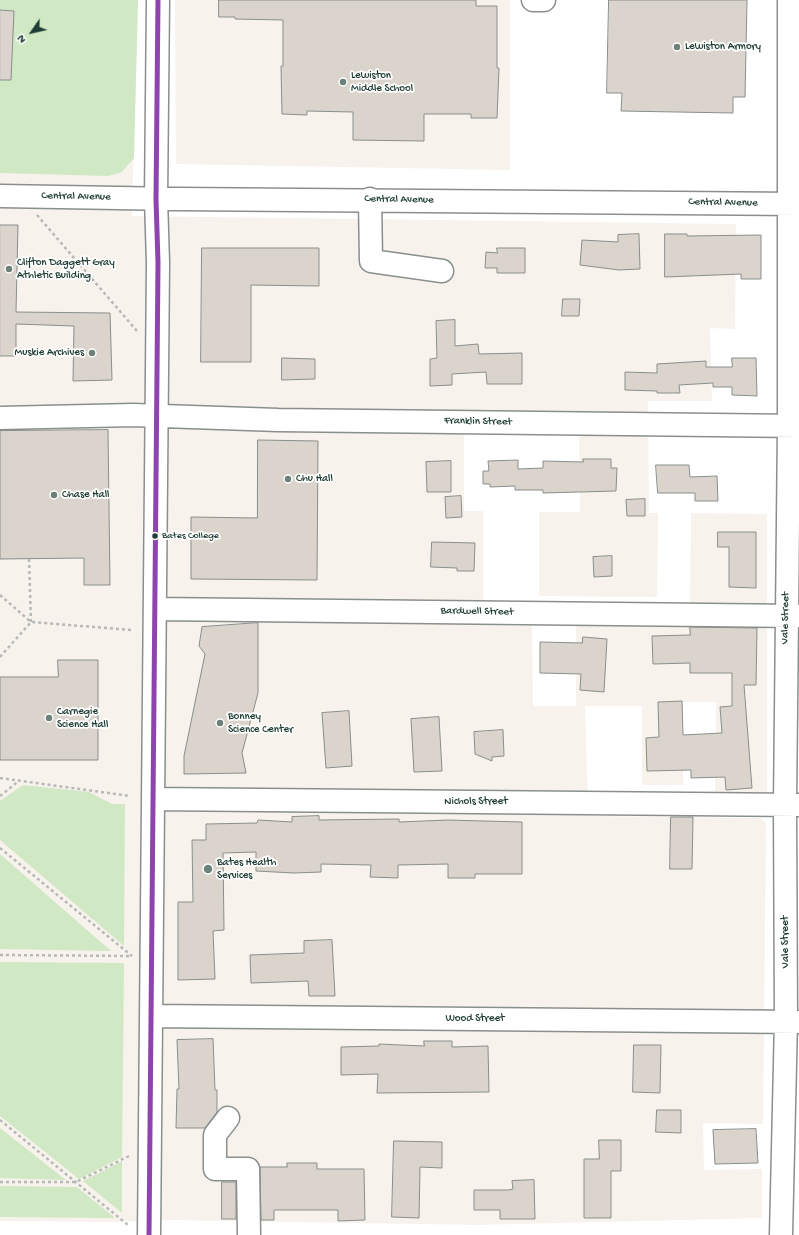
<!DOCTYPE html>
<html>
<head>
<meta charset="utf-8">
<style>
	body { margin:0 }
	#map { position:relative; width:799px; height:1235px; overflow:hidden; background:#fff; font-family:"Gochi Hand",sans-serif }
	canvas { display:block }
	.north { position:absolute; left:12px; top:12px; width:40px; height:40px; -webkit-text-stroke:3px #fff; paint-order:stroke; rotate:236deg; font-size:11px; font-weight:700; line-height:16px; text-align:center; color:#1f3d34 }
	.north::after { content:''; display:block; margin:auto; width:14px; height:18px; background:#1f3d34; clip-path:polygon(50% 0,100% 100%,50% 72%,0 100%) }
</style>
</head>
<body>
<div id="map">
<canvas width="799" height="1235"></canvas>
<div class="north">N</div>
</div>
<script>
const g = document.querySelector('canvas').getContext('2d');
g.lineJoin = 'round';
function fillPath(path, color) { g.fillStyle = color; g.fill(path, 'evenodd'); }
function strokePath(path, color, width, dash) { g.strokeStyle = color; g.lineWidth = width; g.lineCap = dash ? 'butt' : 'round'; g.setLineDash(dash || []); g.stroke(path); }
function drawText(font, color, halo, rows, align = 'center') {
  g.font = font + ' "Gochi Hand",sans-serif'; g.lineWidth = 3.5; g.setLineDash([]); g.textBaseline = 'middle'; g.strokeStyle = halo; g.fillStyle = color; for (const [text, x, y, turn = 0] of rows) {
    g.save(); g.translate(x, y); g.rotate((+turn || 0) * Math.PI / 180); g.textAlign = isNaN(turn) ? turn : align; if (halo) g.strokeText(text, 0, 0); g.fillText(text, 0, 0); g.restore();
  }
}
const built = new Path2D(`
	M0,0H138L132,216L736,224L735,329L710,328L712,401H648L649,513H658L657,597L539,596V512H580L579,433L464,430V511H483V625L532,626L533,706H576V626L690,623L691,513L767,514V793L715,792L716,702H683V785H642V706H585L588,816L761,818L766,823L763,1124L703,1123L704,1170L762,1169V1218L478,1225L170,1220L110,1222L0,1221Z
	M175,0H510V170L176,164Z`);
const green = new Path2D(`
	M0,0H138L134,158L122,172L108,176L0,173Z
	M23,785L89,792L112,804H125L124,946L0,840V801Z
	M0,854L111,951L0,949Z
	M0,962L124,963L122,1157L79,1179L0,1116Z
	M0,1127V1128L66,1180L0,1178Z
	M122,1161V1213L83,1181Z
	M0,1186L77,1187L115,1218L0,1217Z`);
const building = new Path2D(`
	M219,0H476V6H497V68H499L497,118H471V114H424V141L353,140V112L307,111V115L282,114L281,66H283V20L235,19V17H219Z
	M609,0H747L745,97H733V113L621,111L622,93H607Z
	M0,10L14,11L11,80H0Z
	M0,225H18L16,312L110,313L112,380L73,381L74,326L16,324V356H0Z
	M639,234L640,269L619,270L580,265L582,240L618,242V235Z
	M665,234H687V236L761,235V279H741V274L665,277Z
	M202,248H319V286L251,285V362H201Z
	M497,248H525V273H497V268H485L486,252L497,253Z
	M563,299H580L579,316H562Z
	M455,320V346L478,344L479,354L522,353V384H487L486,372L452,374V385L430,386V359L437,358L436,321Z
	M282,358L315,359V379L282,380Z
	M732,358H756L757,396L732,395V387H713V383L679,385L680,393H657V391L625,390V372L657,373V364L706,361V367H732Z
	M108,430L110,585H84V558L0,559V431Z
	M258,440L318,441L317,580L191,579V517L257,518Z
	M583,459H611V468H617L616,491L543,493V490H515V486L490,487V484H483V471H489L488,461L518,460V469L543,468V461L583,462Z
	M451,461V492H427L426,462Z
	M656,465H689L690,477L717,476L718,501H695V493H658Z
	M461,496L462,517L446,518L445,497Z
	M645,499V516H627L626,500Z
	M718,532H756V588L729,587V547H718Z
	M432,542L475,543L474,571H457V568L431,567Z
	M612,556V576L594,577L593,557Z
	M258,623V693L242,753L246,773L184,774V756L205,654L199,646L202,627Z
	M690,627L757,628L756,685H744L752,788L726,790L725,777L691,778V770L647,771L646,738L659,737L658,702L682,701L683,735L722,733L720,707L732,706V673H690V663L653,664L652,636L690,635Z
	M583,637L607,639L604,692L580,690L581,674L540,673V642L582,643Z
	M58,660H98V760H0V677H58Z
	M349,711L352,766L326,768L322,713Z
	M439,717L442,771L414,772L411,719Z
	M503,730L504,756L492,757V761L475,754L474,732Z
	M319,816V820L399,819V822L448,820L522,822V874H475V878H448V864L398,865V878L370,877L371,865L321,864V872L294,873L256,871V852L223,853L224,930L213,931L215,979L178,980V902H193L192,840H206V824L257,823L258,820L292,822V817Z
	M671,817H693L692,869H670Z
	M332,940L335,996H309L308,981L251,983L250,955L304,953V941Z
	M213,1039L215,1090H217V1112L205,1128H176L177,1089H179L177,1040Z
	M424,1041H452V1047L488,1046L489,1092L377,1093L378,1074L341,1075V1047L379,1046V1044L424,1046Z
	M634,1045H661L660,1093L633,1092Z
	M657,1110H681V1133L656,1132Z
	M756,1129L758,1163L715,1164L713,1130Z
	M599,1140H621V1171H611V1218H584V1159H599Z
	M394,1141L442,1142V1168L420,1167L419,1218L392,1217Z
	M287,1163H317V1169H364L365,1220L338,1221V1210H274V1220H261L260,1167H287Z
	M534,1180L535,1219H500V1210H474V1190H508L513,1189L512,1181Z
	M222,1182H236V1219H222Z`);
const path = new Path2D(`
	M37,215L137,331
	M29,559L31,622
	M0,595L31,622
	M0,657L31,622L132,630
	M0,778L130,796
	M0,796L20,780
	M0,848L132,956
	M0,955L131,956
	M0,1120L128,1225
	M0,1182H76L131,1155`);
const minor = new Path2D(`
	M533,0H544
	M0,196L177,199L799,204
	M370,199L371,261L442,271
	M0,418L133,415L278,420L799,426
	M155,609L799,616
	M153,799L799,805
	M151,1016L799,1022
	M228,1118L215,1135V1169H248L249,1235
	M149,1235L158,263L156,199L158,0
	M781,1235L786,1021L785,805L789,426V0`);
const bus1 = new Path2D(`
	M149,1235L158,263L156,199L158,0`);
const markers = [
	[677,47,4,"#6d817b"],
	[343,82,4,"#6d817b"],
	[9,269,4,"#6d817b"],
	[92,353,4,"#6d817b"],
	[288,479,4,"#6d817b"],
	[54,495,4,"#6d817b"],
	[155,536,3.5,"#1f3d34"],
	[49,718,4,"#6d817b"],
	[220,723,4,"#6d817b"],
	[208,869,5,"#6d817b"]
];
const busNames = [
	["Bates College",162,536]
];
const poiNames = [
	["Lewiston Armory",685,47],
	["Lewiston",351,76],
	["Middle School",351,89],
	["Clifton Daggett Gray",17,263],
	["Athletic Building",17,276],
	["Muskie Archives",84,353,"right"],
	["Chu Hall",296,479],
	["Chase Hall",62,495],
	["Carnegie",57,712],
	["Science Hall",57,725],
	["Bonney",228,717],
	["Science Center",228,730],
	["Bates Health",217,863],
	["Services",217,876]
];
const streetNames = [
	["Central Avenue",76,197,1],
	["Central Avenue",399,200,1],
	["Central Avenue",723,203,1],
	["Franklin Street",478,422,1],
	["Bardwell Street",477,612,1],
	["Vale Street",786,618,-89],
	["Nichols Street",476,802],
	["Vale Street",786,942,-90],
	["Wood Street",475,1019]
];
fillPath(built, '#f8f2ec');
fillPath(green, '#d1e8c4');
fillPath(building, '#dbd4cc');
strokePath(building, '#898f8d', 1);
strokePath(minor, '#898f8d', 25);
strokePath(path, '#b6b9b8', 2.5, [3, 3]);
strokePath(minor, '#fff', 22);
strokePath(bus1, '#8e44ad', 5);
for (const [x, y, r, color] of markers) { const dot = new Path2D(); dot.arc(x, y, r, 0, 2 * Math.PI); g.fillStyle = color; g.fill(dot); strokePath(dot, '#fff', 1.5); }
drawText('10px', '#1f3d34', '#fff', busNames, 'left');
drawText('11px', '#1f3d34', '#fff', poiNames, 'left');
drawText('11px', '#1f3d34', '#fff', streetNames);
</script>
</body>
</html>
